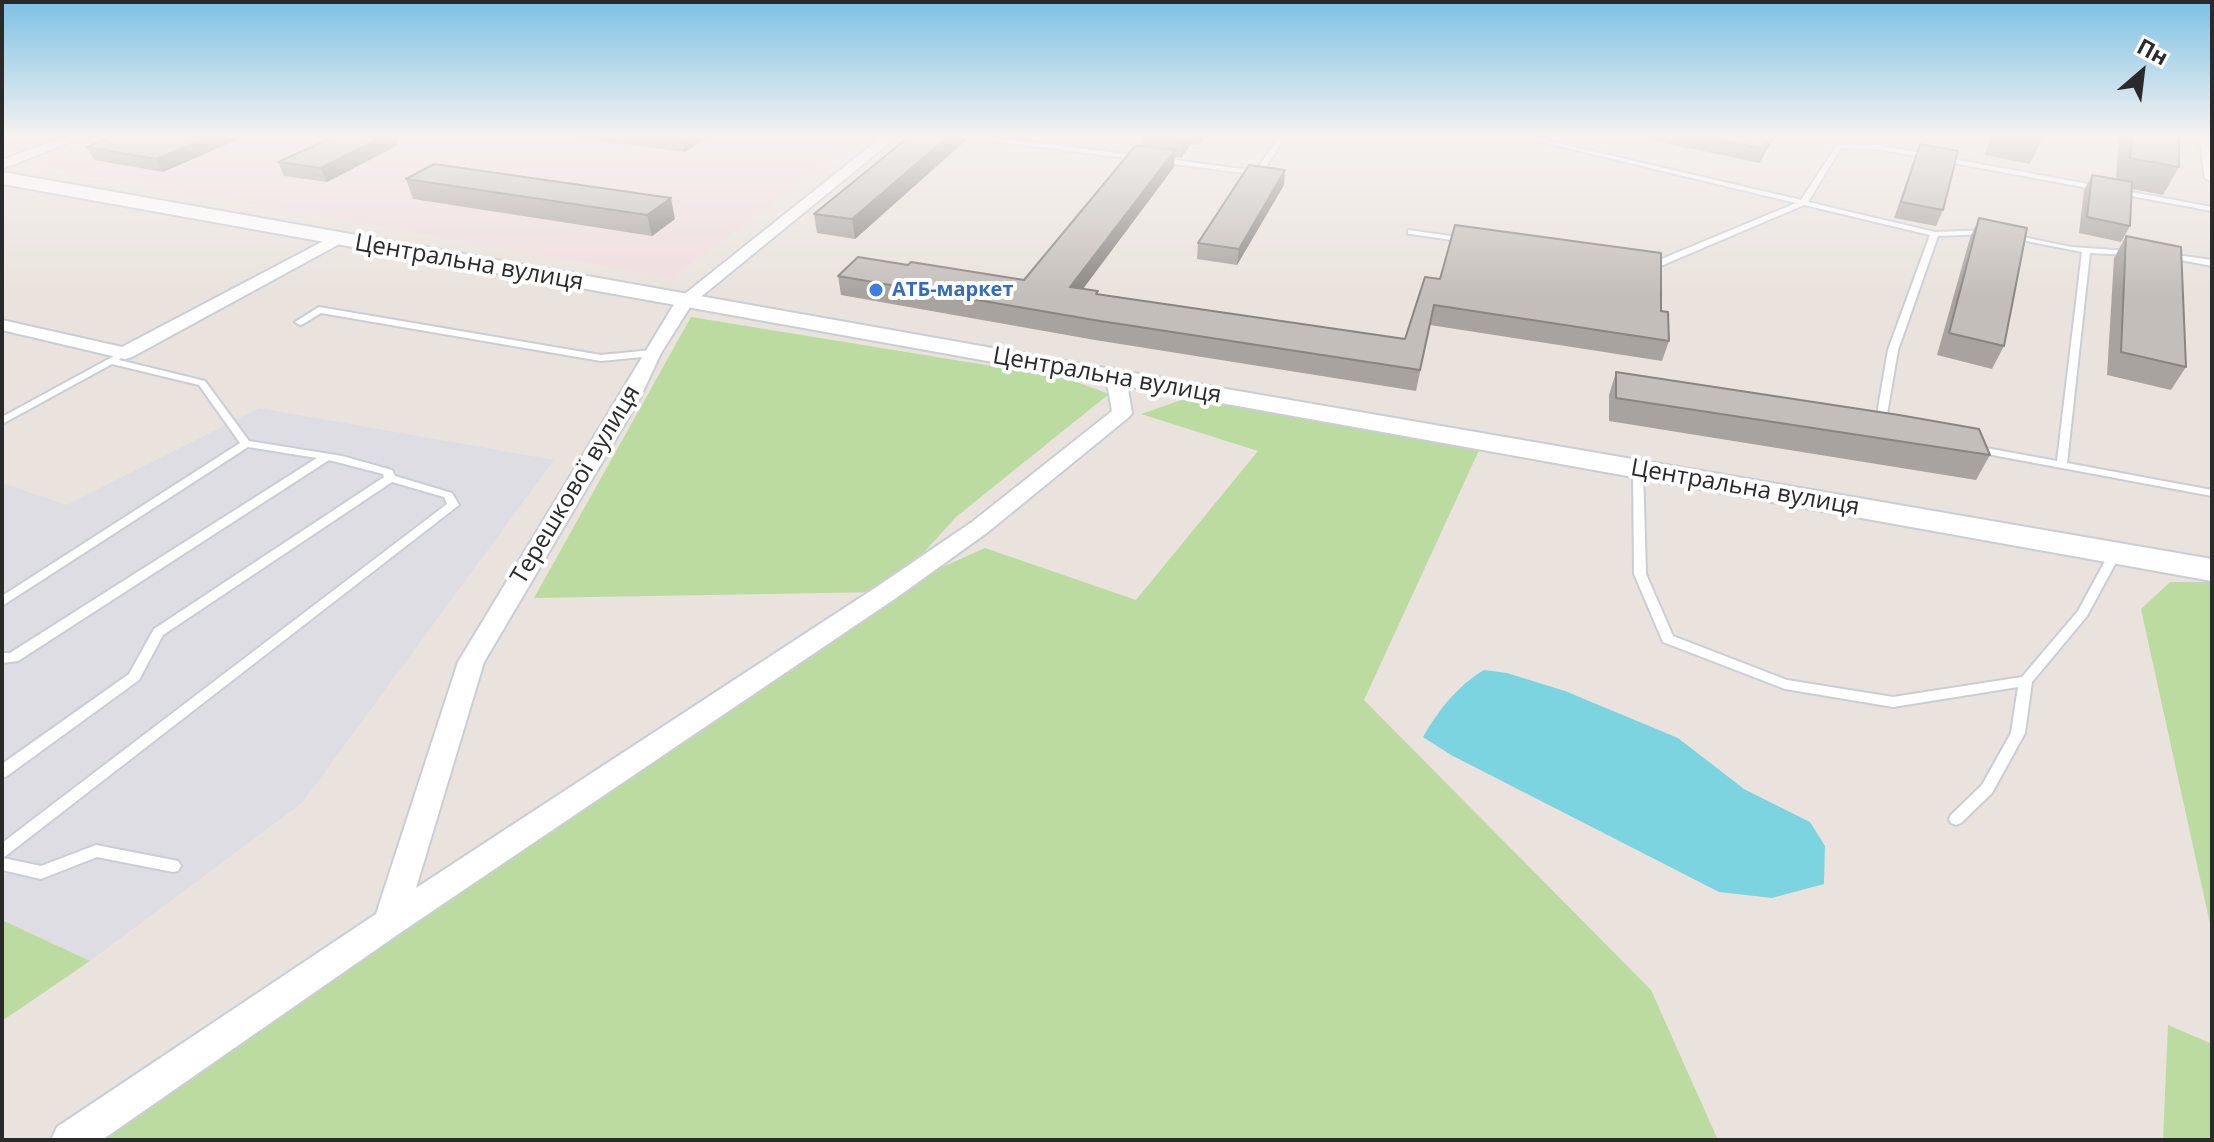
<!DOCTYPE html>
<html>
<head>
<meta charset="utf-8">
<style>
	body { margin:0 }
	#map { position:relative; width:2214px; height:1142px; overflow:hidden; background:#eae3dd; font-family:"Open Sans",sans-serif }
	canvas { display:block }
	.frame { position:absolute; inset:0; border:4px solid #2a2a2a; pointer-events:none }
	.north { position:absolute; left:2102px; top:32px; width:80px; height:80px; -webkit-text-stroke:6px #fff; paint-order:stroke; rotate:28deg; font-size:22px; font-weight:700; line-height:32px; text-align:center; color:#2a2a2a }
	.north::after { content:''; display:block; margin:auto; width:28px; height:36px; background:#2a2a2a; clip-path:polygon(50% 0,100% 100%,50% 72%,0 100%) }
</style>
</head>
<body>
<div id="map">
<canvas width="2214" height="1142"></canvas>
<div class="frame"></div>
<div class="north">Пн</div>
</div>
<script>
const g = document.querySelector('canvas').getContext('2d');
g.lineJoin = 'round';
function fillPath(path, color) { g.fillStyle = color; g.fill(path, 'evenodd'); }
function strokePath(path, color, width, dash) { g.strokeStyle = color; g.lineWidth = width; g.lineCap = dash ? 'butt' : 'round'; g.setLineDash(dash || []); g.stroke(path); }
function drawText(font, color, halo, rows, align = 'center') {
  g.font = font + ' "Open Sans",sans-serif'; g.lineWidth = 8; g.setLineDash([]); g.textBaseline = 'middle'; g.strokeStyle = halo; g.fillStyle = color; for (const [text, x, y, turn = 0] of rows) {
    g.save(); g.translate(x, y); g.rotate((+turn || 0) * Math.PI / 180); g.textAlign = isNaN(turn) ? turn : align; if (halo) g.strokeText(text, 0, 0); g.fillText(text, 0, 0); g.restore();
  }
}
const industrial = new Path2D(`
	M259,408L554,460L302,803L90,961L2,920V483L67,505Z`);
const medical = new Path2D(`
	M102,135H864L672,278L25,164Z`);
const green = new Path2D(`
	M691,317L1066,378L1109,394L956,517L889,591L985,548L1136,600L1258,451L1141,414L1196,395L1481,446L1364,700L1651,990L1718,1140H70L885,592L534,598Z
	M2170,582H2212V933L2141,609Z
	M2,920L90,961L2,1021Z
	M2168,1025L2212,1044V1140H2163Z`);
const water = new Path2D(`
	M1484,670L1507,673L1565,691L1678,738L1744,789L1810,822L1825,846L1824,884L1772,898L1719,892L1451,755L1423,737C1438,711 1457,686 1484,670Z`);
const service = new Path2D(`
	M960,135H977L1142,156L1146,158L1142,160L963,137Z
	M1280,135H1286L1261,175H1258L1160,162L1156,160L1160,158L1256,171Z
	M1513,135H1524L1801,200L1837,145H1878L2212,207V211L1878,149L1841,148L1808,202L1935,232L1989,230L1993,232L1989,234L1938,236L1898,350L1885,426L1880,429L1875,426L1888,350L1930,235L1804,205L1656,268H1645L1641,265L1642,263H1652L1796,203Z
	M1408,230L1465,238L1469,240L1465,242L1411,234H1408Z
	M2008,234L2071,247L2131,251L2135,253L2131,255L2090,253L2067,463L2212,490V496L1971,451L1970,449L1971,447L1975,446L2057,461L2082,252L2011,238L2007,236Z
	M2162,253L2212,260V266L2165,257H2162Z
	M319,307L601,355L652,350L657,353L652,356L601,361L321,313L303,324L300,325L295,322Z
	M116,355L121,358L119,360L205,381L249,441L342,456L392,470L395,476L452,493L459,505L3,858L41,866L96,845L173,860L178,861L181,866L178,871L173,872L97,857L41,879L2,870V843L447,504L444,497L392,482L163,635L139,680L7,776L2,778V764L129,674L154,629L384,477L383,474L329,460L18,661L2,663V653H10L317,458L248,447L2,606V596L240,443L199,385L112,364L2,424V417Z
	M1638,466L1643,469L1646,574L1673,636L1787,680L1893,697L2022,677L2078,611L2111,550H2119L2121,553L2087,616L2032,682L2025,733L1992,793L1961,823L1956,825L1951,823L1949,819L1951,815L1982,785L2011,733L2018,687L1893,707L1785,689L1663,642L1634,574L1633,469Z`);
const minor = new Path2D(`
	M69,135H88L2,169V160Z
	M884,135H899L692,304L661,353L640,398L484,662L416,888L878,586L972,522L1112,411L1106,378L1109,374L1116,372L1126,378L1132,413L1129,417L988,532L896,598L400,933L102,1140H51L57,1127L376,914L458,662L676,301Z
	M2199,135H2212V182L2205,178Z
	M337,234L345,239L343,242L132,357L125,359L2,330V320L122,347Z`);
const secondary = new Path2D(`
	M2,172L1116,370L2212,559V581L2,184Z`);
const wall = new Path2D(`
	M118,135H248L163,172L94,160L87,147Z
	M556,135H711L685,152Z
	M1118,135H1206L1199,145L1191,144L1181,158L1174,157V167L1083,289L1098,291V294L1405,339L1425,277L1661,311L1669,341L1662,361L1430,325L1416,391L1095,340L841,295L838,276L908,265L1024,280L1143,146V138Z
	M1653,135H1776L1759,163L1651,140Z
	M1991,135H2044L2030,164L1985,155Z
	M2119,135H2179V167L2163,195L2132,189L2130,226L2121,242L2079,233L2084,190L2092,175L2116,179Z
	M966,140L855,239L817,233L814,214Z
	M1920,144L1943,210L1936,226L1894,218L1914,159Z
	M398,145L327,182L284,176L278,162Z
	M1285,170L1284,185L1237,265L1197,259L1198,243Z
	M406,179L675,219L652,236L413,199Z
	M1979,218L2004,346L1992,369L1937,355L1970,238Z
	M2126,236L2186,367L2171,390L2107,375L2114,258Z
	M1616,372L1990,455L1976,480L1609,421V395Z`);
const shadedWall = new Path2D(`
	M213,135H248L163,172L156,159Z
	M386,135H395L398,145L327,182L321,168Z
	M686,135H711L685,152L682,138Z
	M950,135H965L966,140L855,239L852,219Z
	M1185,135H1192L1191,144L1181,158V139Z
	M1199,135H1206L1199,145Z
	M1773,135H1776L1759,163L1764,149Z
	M1175,150L1174,167L1070,306V287Z
	M1285,170L1284,185L1237,265L1239,249Z
	M671,198L675,219L652,236L647,215Z`);
const building = new Path2D(`
	M118,135H213L156,159L87,147Z
	M338,135H386L321,168L278,162Z
	M660,135H686L682,138Z
	M911,135H950L852,219L814,214Z
	M1147,135H1185L1181,139Z
	M1698,135H1773L1764,149Z
	M2132,135H2179V167L2130,158Z
	M1920,144L1958,151L1943,210L1901,202Z
	M1136,145L1175,150L1070,287L1098,291L1096,294L1405,339L1425,277L1440,279L1455,225L1661,253V311L1668,312L1669,341L1434,305L1420,370L1094,320L838,276L858,257L908,265L911,262L1024,280Z
	M434,164L671,198L647,215L406,179Z
	M1249,165L1285,170L1239,249L1198,243Z
	M2092,175L2132,182L2130,226L2087,217Z
	M1979,218L2027,228L2004,346L1949,333Z
	M2126,236L2181,247L2186,367L2121,352Z
	M1616,372L1899,415L1979,429L1990,455L1616,398Z`);
const markers = [
	[876,290,8,"#3f7fe0"]
];
const farShopnames = [
	["АТБ-маркет",892,290]
];
const streetNames = [
	["Центральна вулиця",469,263,10],
	["Центральна вулиця",1107,376,10],
	["Терешкової вулиця",576,485,-59],
	["Центральна вулиця",1745,488,10]
];
fillPath(industrial, '#dedde4');
fillPath(medical, '#f0dcdf');
fillPath(green, '#bcdba0');
fillPath(water, '#7cd4e1');
strokePath(service, '#c9cdd6', 4);
strokePath(minor, '#c9cdd6', 4);
strokePath(secondary, '#c9cdd6', 4);
fillPath(service, '#fff');
fillPath(minor, '#fff');
fillPath(secondary, '#fff');
fillPath(wall, '#a8a39f');
fillPath(shadedWall, '#888582');
fillPath(building, '#c3beb9');
strokePath(building, '#888582', 2);
const sky = g.createLinearGradient(0, 0, 0, 295);
sky.addColorStop(0, '#7dc1e5');
sky.addColorStop(0.46, '#f6f2f0');
sky.addColorStop(1, '#f6f2f000');
g.fillStyle = sky;
g.fillRect(0, 0, 2214, 295);
for (const [x, y, r, color] of markers) { const dot = new Path2D(); dot.arc(x, y, r, 0, 2 * Math.PI); g.fillStyle = color; g.fill(dot); strokePath(dot, '#fff', 3); }
drawText('bold 20px', '#366cbe', '#fff', farShopnames, 'left');
drawText('24px', '#2a2a2a', '#fff', streetNames);
</script>
</body>
</html>
